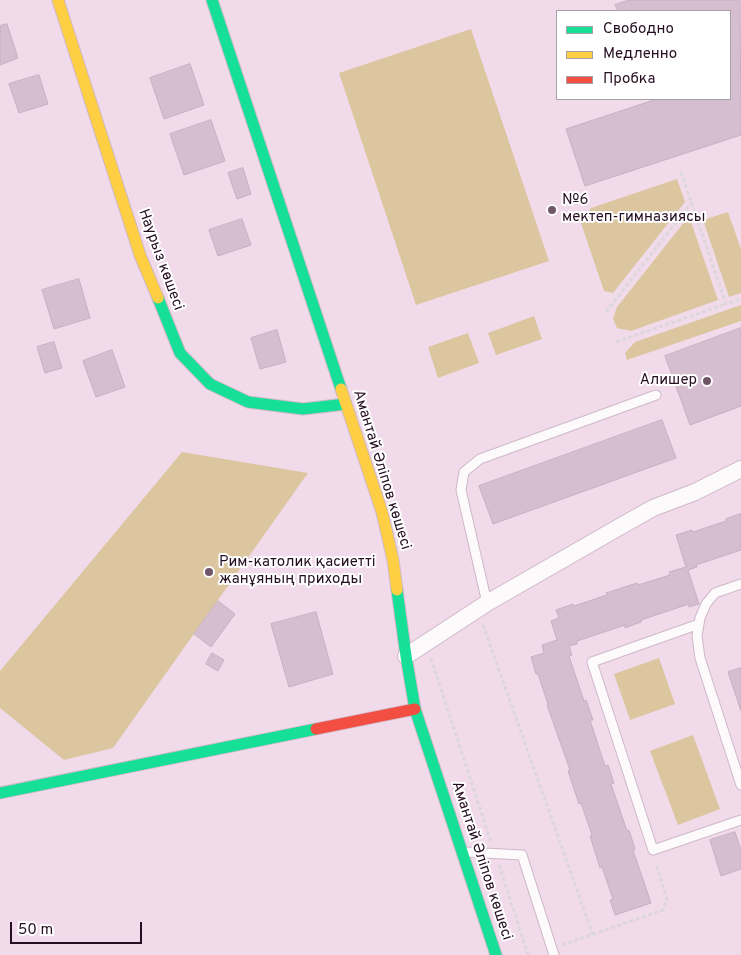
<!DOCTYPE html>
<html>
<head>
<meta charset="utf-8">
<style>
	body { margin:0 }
	#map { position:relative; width:741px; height:955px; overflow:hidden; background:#f1dbeb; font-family:Overpass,sans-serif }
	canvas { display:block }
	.legend { position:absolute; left:556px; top:10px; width:175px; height:90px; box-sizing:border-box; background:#fff; border:1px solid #a99fa7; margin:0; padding:6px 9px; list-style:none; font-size:15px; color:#270f22 }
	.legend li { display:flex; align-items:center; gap:10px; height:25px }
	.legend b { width:25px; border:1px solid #a99fa7 }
	.scale { position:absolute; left:10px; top:922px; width:132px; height:22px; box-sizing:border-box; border:2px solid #270f22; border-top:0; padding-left:6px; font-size:15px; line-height:18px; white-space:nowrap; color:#270f22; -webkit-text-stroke:4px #fff; paint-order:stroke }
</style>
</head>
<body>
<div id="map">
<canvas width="741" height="955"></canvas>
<ul class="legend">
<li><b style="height:6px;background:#16e098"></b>Свободно</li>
<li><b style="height:6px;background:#ffcf43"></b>Медленно</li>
<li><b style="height:6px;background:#f24e42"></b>Пробка</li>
</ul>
<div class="scale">50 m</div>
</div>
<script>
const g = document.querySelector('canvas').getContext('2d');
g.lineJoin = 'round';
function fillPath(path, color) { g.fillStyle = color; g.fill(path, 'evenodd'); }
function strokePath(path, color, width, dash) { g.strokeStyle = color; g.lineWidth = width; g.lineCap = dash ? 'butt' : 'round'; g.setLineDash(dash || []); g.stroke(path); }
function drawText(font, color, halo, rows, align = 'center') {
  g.font = font + ' Overpass,sans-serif'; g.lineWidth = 4; g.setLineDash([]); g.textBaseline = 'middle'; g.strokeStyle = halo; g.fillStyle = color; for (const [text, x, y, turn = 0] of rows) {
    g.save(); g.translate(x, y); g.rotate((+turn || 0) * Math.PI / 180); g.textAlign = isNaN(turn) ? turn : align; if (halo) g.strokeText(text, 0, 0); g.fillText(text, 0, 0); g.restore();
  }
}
const green = new Path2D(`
	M471,29L549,261L416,305L339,73Z
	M677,179L685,202L613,293L604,291L581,223L591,208Z
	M728,212L741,249V293L729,297L703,220Z
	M689,216L718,300L631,331L617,328L613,319L617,307Z
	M741,305V321L627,360L625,353L635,342Z
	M534,316L542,339L496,355L488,333Z
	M468,333L479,363L438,378L428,347Z
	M182,452L308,473L113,748L64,760L0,708V671Z
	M659,658L675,704L630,720L614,674Z
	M693,735L720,809L678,825L650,751Z`);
const building = new Path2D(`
	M629,0H740L741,135L585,186L566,129L657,99H730V11H618L615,5Z
	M7,24L18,58L0,65V26Z
	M190,64L204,105L164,119L150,78Z
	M39,75L48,104L19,113L9,84Z
	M211,120L225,161L184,175L170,134Z
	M243,168L251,194L237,199L228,173Z
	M242,219L251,245L218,256L209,230Z
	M79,279L90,318L54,329L42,290Z
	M741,328V406L690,425L665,356Z
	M277,330L286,362L260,369L251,338Z
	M54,342L62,368L45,373L37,347Z
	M112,350L125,387L96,397L83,361Z
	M662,420L676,458L493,524L479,486Z
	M741,514V550L696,565L697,567L688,570L699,604L689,607V604L641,620V622L625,628V625L577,641V644L569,646L572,655L569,656L584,701L586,700L593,720H590L605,766L608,765L614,783L611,784L627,831L629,830L635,849L633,850L651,903L615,915L610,900L613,899L602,867L600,868L590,836L592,835L581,803L579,804L568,771L570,770L547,705L548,704L538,674H536L531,657L544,653L542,645L557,640L551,621L559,618L556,610L573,604L574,606L607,595L606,593L637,583L638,585L670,575L669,572L686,567L676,535L692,530L693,532L726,521V519Z
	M218,601L235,614L211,647L194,634Z
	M316,612L333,674L289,687L271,624Z
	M212,653L224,660L218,671L206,664Z
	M741,668V711L728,672Z
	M735,832L741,850V869L721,876L710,840Z`);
const path = new Path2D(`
	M681,172L726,304L741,299
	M606,312L691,203
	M616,342L726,304
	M483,625L593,935
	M431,658L491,842
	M499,865L528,955
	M562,945L663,910L667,900L656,863`);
const lane = new Path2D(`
	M741,584L715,593L706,604L700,618L697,636L700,658L741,785
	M487,603L461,490L464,472L480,459L656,395
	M699,624L592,662L653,850L741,820
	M465,852L522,855L554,955`);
const street = new Path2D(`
	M406,656L487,603L614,530L653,508L695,492L741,469`);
const fast = new Path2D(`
	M212,0L341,389
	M158,298L180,353L210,384L248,402L303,409L346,404
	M397,590L406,656L415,709L496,955
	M0,793L316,729`);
const slow = new Path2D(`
	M58,0L140,255L158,298
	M341,389L382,512L393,560L397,590`);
const jam = new Path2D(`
	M316,729L415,709`);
const markers = [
	[552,210,5,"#6e5668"],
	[707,381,5,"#6e5668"],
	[209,572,5,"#6e5668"]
];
const poiNames = [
	["№6",562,201],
	["мектеп-гимназиясы",562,218],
	["Алишер",697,381,"right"],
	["Рим-католик қасиетті",219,563],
	["жанұяның приходы",219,580]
];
const streetNames = [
	["Наурыз көшесі",160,260,70],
	["Амантай Әліпов көшесі",381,470,73],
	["Амантай Әліпов көшесі",481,861,72]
];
fillPath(green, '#dcc6a0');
fillPath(building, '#d4becf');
strokePath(building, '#c6b0c0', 1);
strokePath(lane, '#ceb8c8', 11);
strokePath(street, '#ceb8c8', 18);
strokePath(fast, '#ceb8c8', 13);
strokePath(slow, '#ceb8c8', 13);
strokePath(jam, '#ceb8c8', 13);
strokePath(path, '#ddd6dc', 3, [4, 2.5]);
strokePath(lane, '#fdfafc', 9);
strokePath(street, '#fdfafc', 16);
strokePath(fast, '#16e098', 11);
strokePath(slow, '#ffcf43', 11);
strokePath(jam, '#f24e42', 11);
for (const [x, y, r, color] of markers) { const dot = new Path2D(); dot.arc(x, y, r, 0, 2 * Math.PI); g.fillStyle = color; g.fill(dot); strokePath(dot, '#fff', 2); }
drawText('15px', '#270f22', '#fff', poiNames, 'left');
drawText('15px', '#270f22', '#fff', streetNames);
</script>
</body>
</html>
